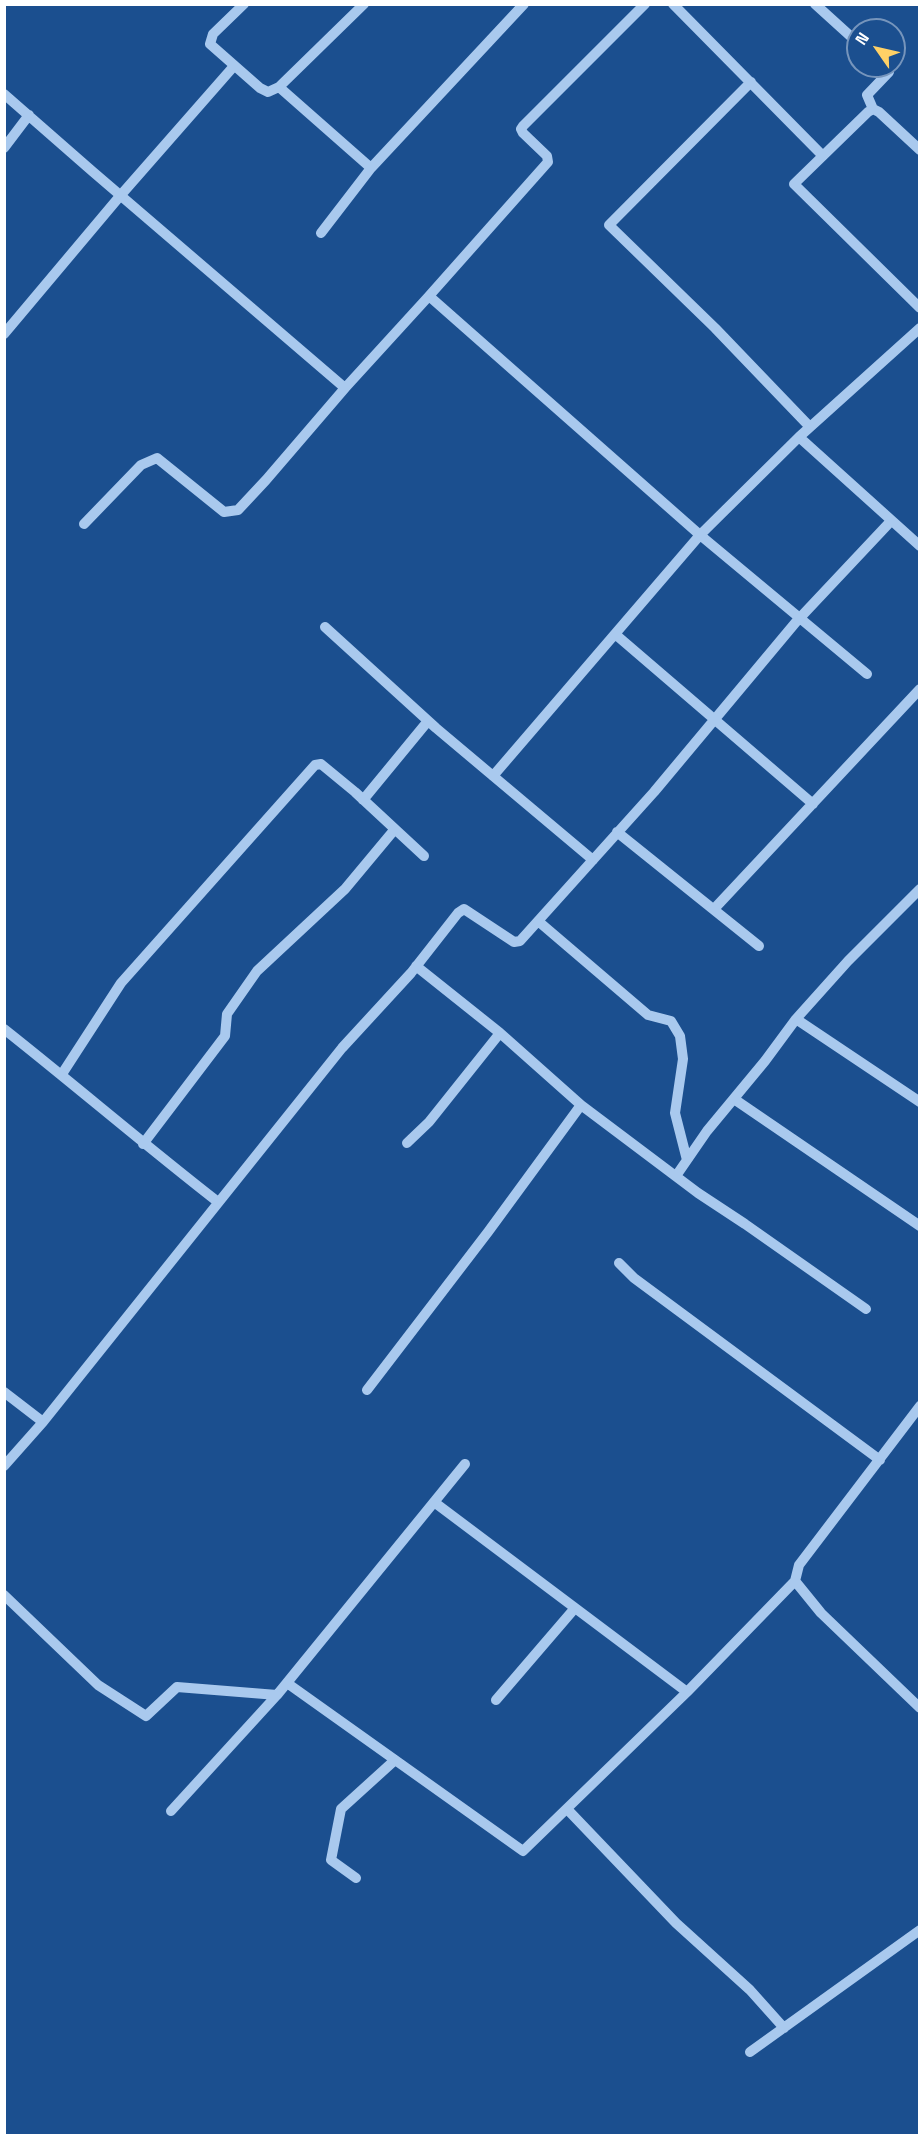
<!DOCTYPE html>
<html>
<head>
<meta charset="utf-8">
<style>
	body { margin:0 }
	#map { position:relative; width:924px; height:2140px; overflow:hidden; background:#1b4f8f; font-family:"Space Grotesk",sans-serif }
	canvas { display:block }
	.frame { position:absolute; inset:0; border:6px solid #fff; pointer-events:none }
	.north { position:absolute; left:846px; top:18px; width:60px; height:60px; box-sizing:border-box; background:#1b4f8f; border:2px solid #7695bc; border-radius:50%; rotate:304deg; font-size:16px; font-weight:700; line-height:24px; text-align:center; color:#fff }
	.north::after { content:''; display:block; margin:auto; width:21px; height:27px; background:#ffd166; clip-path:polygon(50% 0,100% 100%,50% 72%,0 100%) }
</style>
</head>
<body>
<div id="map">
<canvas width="924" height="2140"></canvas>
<div class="frame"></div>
<div class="north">N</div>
</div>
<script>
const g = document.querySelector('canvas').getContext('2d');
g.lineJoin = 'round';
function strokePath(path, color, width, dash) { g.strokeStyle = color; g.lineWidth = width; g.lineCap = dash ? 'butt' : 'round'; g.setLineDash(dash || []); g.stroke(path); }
const minor = new Path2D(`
	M244,4L213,34L210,44L260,88L268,92L279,87L364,4
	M673,4L822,155
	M815,4L858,43
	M883,66L889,72L867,95L873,109L879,112L920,150
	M751,82L609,225L715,328L810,427
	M279,87L371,168
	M4,94L92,171L345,388L429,296L700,535L867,674
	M873,109L868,112L794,184L920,308
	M4,148L29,115
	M321,233L371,168L524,4
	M429,296L548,162L547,156L523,133L521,129L523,126L645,4
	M4,334L120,196L234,66
	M799,437L920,546
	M84,524L141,465L157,458L224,512L238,510L266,480L345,388
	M325,627L436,728L593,860
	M615,634L813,804
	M493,776L700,535L799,437L920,328
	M363,800L428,721
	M617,832L759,946
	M714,909L920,689
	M538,921L648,1015L671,1021L680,1036L683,1059L675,1113L687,1160
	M796,1019L920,1102
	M4,1029C76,1086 146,1146 218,1202
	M62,1074L121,983L315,765L321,764L355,792L424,856
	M734,1099L920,1226
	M581,1105L698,1193L745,1224L866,1309
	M407,1143L429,1122L500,1033
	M143,1144L225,1036L227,1014L257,971L345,889L395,829
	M676,1176L707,1131L765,1061L796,1019L848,961L920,889
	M619,1263L634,1278L880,1460
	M367,1390L488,1232L581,1105L500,1033L416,966
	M4,1392L43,1422
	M920,1406L799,1565L795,1581L821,1613L920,1708
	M4,1466L43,1422L342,1048L411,973L458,913L464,909L514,942L520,941L654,792L796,622L891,521
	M434,1502L687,1692
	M4,1595L98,1685L146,1716L177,1687L277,1695L465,1464
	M287,1683L523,1851L687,1692L795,1581
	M496,1700L575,1608
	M567,1809L676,1923L750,1990L784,2028
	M171,1811L277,1695
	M356,1878L331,1860L341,1809L395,1760
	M750,2052L920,1930`);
strokePath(minor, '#a9c9ee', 10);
</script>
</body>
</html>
